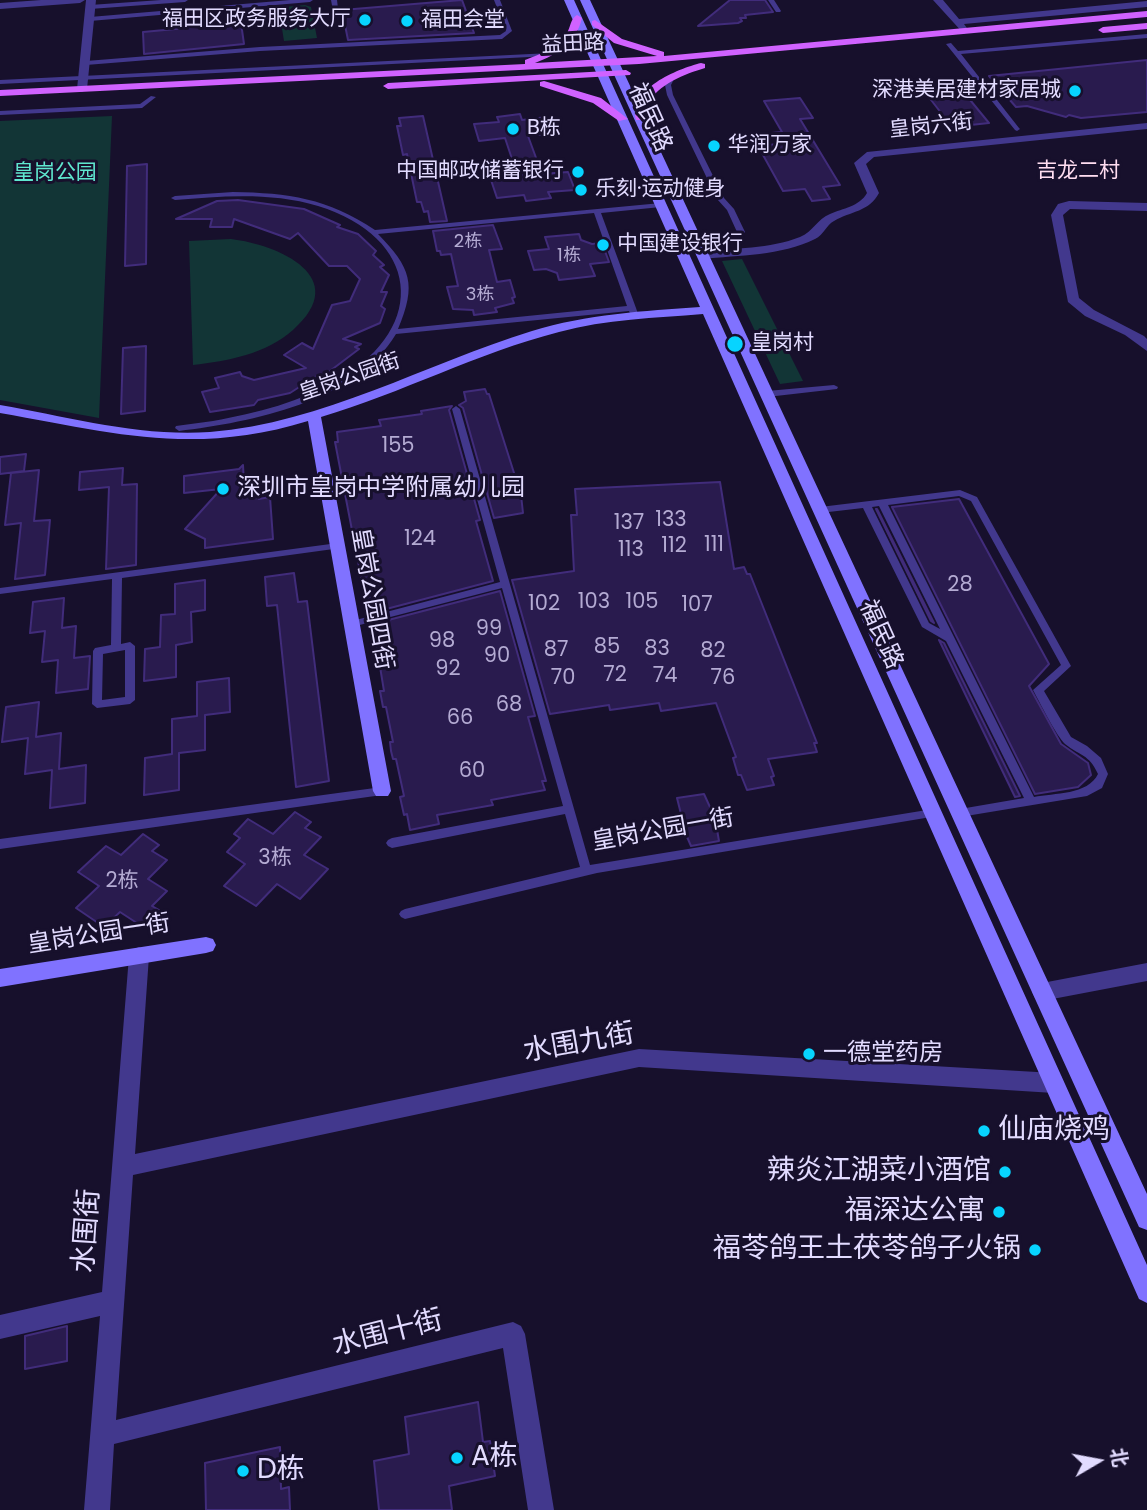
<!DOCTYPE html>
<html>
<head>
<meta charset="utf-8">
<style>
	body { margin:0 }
	#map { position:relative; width:1147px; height:1510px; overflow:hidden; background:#17102c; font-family:Poppins,"Noto Sans SC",sans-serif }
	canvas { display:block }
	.north { position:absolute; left:1063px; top:1426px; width:70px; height:70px; -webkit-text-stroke:5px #17102c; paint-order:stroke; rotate:80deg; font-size:19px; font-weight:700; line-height:28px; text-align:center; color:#e2dbff }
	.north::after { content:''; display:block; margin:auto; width:24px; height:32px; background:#e2dbff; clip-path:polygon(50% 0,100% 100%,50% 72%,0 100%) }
</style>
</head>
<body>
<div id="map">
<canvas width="1147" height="1510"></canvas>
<div class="north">北</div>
</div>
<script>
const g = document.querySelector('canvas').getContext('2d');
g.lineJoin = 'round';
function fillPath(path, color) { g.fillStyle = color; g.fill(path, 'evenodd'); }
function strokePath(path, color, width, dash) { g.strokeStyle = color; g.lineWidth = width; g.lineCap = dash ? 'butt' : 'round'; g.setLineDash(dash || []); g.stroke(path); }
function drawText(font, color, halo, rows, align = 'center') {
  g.font = font + ' Poppins,"Noto Sans SC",sans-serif'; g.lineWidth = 6; g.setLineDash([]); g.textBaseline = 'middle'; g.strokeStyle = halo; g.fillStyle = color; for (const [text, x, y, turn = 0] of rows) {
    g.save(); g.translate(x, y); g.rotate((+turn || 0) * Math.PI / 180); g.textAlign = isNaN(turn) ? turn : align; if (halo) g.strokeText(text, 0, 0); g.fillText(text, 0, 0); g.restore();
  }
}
const green = new Path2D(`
	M305,5L311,7L317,38L284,41L279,10L285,7Z
	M112,116L99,418L0,400V121Z
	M231,239C279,245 353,277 293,330C266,354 228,361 193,365L189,241Z
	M742,259L803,381L780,384L722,261Z`);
const building = new Path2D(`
	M462,0L474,33L348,40L342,10Z
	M730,0H765L773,12L745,15L746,18H740L742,21L738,23L698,26Z
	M241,23L244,44L144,54L143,32Z
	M1147,60V112L1081,118L1069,115L1066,117L1027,106L1016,107L989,76Z
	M957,84L989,123L952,127L921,87Z
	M800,98L813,118L800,119L840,185L823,187L830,199L812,201L805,189L783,191L758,146L778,144L772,133L782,132L764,101Z
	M520,114L522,120L547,117L553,133L528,136L542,174L568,172L575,190L548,192L551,198L526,201L524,195L497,198L491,180L518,177L505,138L479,141L474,124L499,122L497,117Z
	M423,116L447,221L430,222L428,211L424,212L421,202H417L407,154L403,155L397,126H401L399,118Z
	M147,164L146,264L125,266L127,166Z
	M238,200L304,209L340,225L337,227L358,234L376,251L373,255L384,265L380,267L389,275L381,292H387L381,306L385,309L380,323L343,339L361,344L355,347L359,349L322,377L318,375L290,393L258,400L254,405L210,412L202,392L219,388L215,378L240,372L242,376L254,380L306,368L284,355L302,343L313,349L332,305L350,301L360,279L347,266H329L298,233L290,239L234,219L232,227H210L212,219H176L217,201Z
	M493,225L502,249L489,250L497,282L510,280L515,297L512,298L514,303L495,308L497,312L474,315L473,310L453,309L447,287L458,286L451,254L441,255L440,251H437L433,231Z
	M579,234L581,240L592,244L602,243L609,262L590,264L595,276L559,280L557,273L546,269L534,270L528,251L549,249L545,237Z
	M146,346L145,411L121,414L123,348Z
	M485,389L487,394H489L521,495L523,513L494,518L463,408L459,405L466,401L464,392Z
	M452,406L449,410L480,520L476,521L493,581L371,613L368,597H365L351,525L335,442H338L337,432L381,426L379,420L422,414L421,411Z
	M26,454L24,471L0,474V457Z
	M243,465L244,484L258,482L259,499L270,497L273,539L205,548V539L185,529L221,489L184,493V476L239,469Z
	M123,468L122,485L137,484L136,565L106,569L109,487L79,490L80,472Z
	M39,470L34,521L50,520L45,575L15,579L21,523L5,525L11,473Z
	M720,482L734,569L744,567L747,574H750L817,743H814L817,752L768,759L774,776L771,777L774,785L747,790L741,775H738L733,758L736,757L716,703L661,711L659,703L610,710L609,705L550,714L512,580L574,571L571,515H577L575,489Z
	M959,499L1049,664L1029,686L1061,744L1088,763L1091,775L1078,787L1035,794L892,507Z
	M876,509H877L934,623L931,621Z
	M294,573L298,602L307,601L329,781L296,787L277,605L267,606L265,577Z
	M205,580V610L191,612L192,642L176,645V677L144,681L145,649L160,647L161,615L175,614V584Z
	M500,591L535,716L528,717L546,781H542L545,790L491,800L493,805L437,815L439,824L410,830L407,814L404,815L400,797L404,796L396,759H393L391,751L390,742H393L386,707H383L380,691H384L373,624Z
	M64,598L62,628L76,626L74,658L90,656L88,689L56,693L58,660L42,662L45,631L30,633L33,602Z
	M939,640L944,643L1020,796L1015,797Z
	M229,678L230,712L205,715V750L179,753V790L144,795L145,758L172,754V719L197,716V682Z
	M39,702L36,737L61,733L59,769L86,765L85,803L50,808L52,770L25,774L28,738L2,742L6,707Z
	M704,794L715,818L719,841L691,846L677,814H681L677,798Z
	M295,812L311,822L305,828L321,837L304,855L328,869L300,899L277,884L256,906L224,886L245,864L227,852L240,838L234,834L248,819L273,834Z
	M143,834L159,845L152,851L167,860L148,879L167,891L152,906L159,910L143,927L120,912L104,927L76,908L99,886L78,872L106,846L121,855Z
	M67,1326V1361L25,1369V1336Z
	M478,1402L483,1442L490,1441L495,1476L449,1486L452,1510H379L374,1461L409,1454L405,1417Z
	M280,1447L281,1489L289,1487L290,1510H206L205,1463Z`);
const lane = new Path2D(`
	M161,0H188L185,2L90,9L87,7L90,5Z
	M290,0H313L310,2L90,21L87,19L90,17Z
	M331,0H337L339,17L334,16Z
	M494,0H500L512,31L502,39L260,51L86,65L83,63L86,61L260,47L500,35L506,31Z
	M768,0H774L781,11L780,12H776Z
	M1147,34V38L961,54L1019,128L1020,129L1017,131L1015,130L946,44L951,43L958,51Z
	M551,53V55L549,56L0,84V80Z
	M669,78L674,79L671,85L673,95L724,198L734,209L745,232L735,243L698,248L694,246L698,244L730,239L737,232L727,210L717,199L667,95L665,85Z
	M151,96L156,97L142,108L0,115V111L140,104Z
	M233,192C289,193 327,198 375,230L661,203L665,205L661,207L601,213L636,308L638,314L637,316H631L629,311L396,334C355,402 252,422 179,431L175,428L176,426C188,424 201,423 213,421C257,413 301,402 339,379C430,326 419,237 318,206C272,192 222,196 175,200L171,198L175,196ZM594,213L627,306L398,329C417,284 411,268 378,234Z
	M834,385L838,387L837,389L767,397L763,394L767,391Z
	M456,406L460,409L590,865L933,809L937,810L938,813L937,816L597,873L405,919L401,917L399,914L401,911L405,909L580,867L565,814L392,848L388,846L386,843L388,840L392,838L563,806L502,588L352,627L347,624L352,621L500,582L452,409Z
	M960,490L977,497L1071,666L1044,691L1071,737L1087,746L1101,758L1108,774L1102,788L1087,796L960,817L956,816L955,813L956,810L960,809L1024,798L946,641L922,627L863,508L820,513L816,510L820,507ZM959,496L971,501L1061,665L1033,690C1039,701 1057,737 1065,744C1080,756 1089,754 1098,774C1088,795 1054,793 1034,797L888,505ZM879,506L940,629L929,623L872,507Z
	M338,543L341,544L343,546L341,548L122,578L121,644L130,642L135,646V700L130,704L97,708L92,704L93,651L95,648L111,645L112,579L0,594V588ZM125,650V697L102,700L103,654Z
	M382,787L386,788L387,791L386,794L382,795L0,849V839Z`);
const street = new Path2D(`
	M41,0H85L80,3L0,9V3Z
	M86,0H96L87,89L82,92L77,89Z
	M933,0H943L959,19L1147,1V7L964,24L969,31L964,34Z
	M1147,123V129L874,157L866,164L879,193C869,212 851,211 834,221C826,225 824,235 815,239C781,256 739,255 702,259L696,255L702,251C734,248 770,249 800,237C813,232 817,219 830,214C843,208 859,207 867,193L854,163L867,152Z
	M1069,201L1147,203V211L1070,209L1063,215L1079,298L1094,310L1144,336L1147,339V351L1125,335L1085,316L1068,302L1051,215L1058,204Z
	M139,947L146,950L149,956L135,1154L639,1049L1054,1073L1061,1076L1064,1083L1061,1090L1054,1093L639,1067L133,1175L116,1420L513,1322L521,1326L525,1334L554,1510H528L503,1348L114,1444L110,1510H84L100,1316L0,1339V1315L102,1292L129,956L132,950Z
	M1147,963V981L1042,1001L1035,998L1032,992L1035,986L1042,983Z`);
const secondary = new Path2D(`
	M564,0H574L1147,1265V1303L1139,1299L703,314C655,318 606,319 559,332C477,353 402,393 321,417L391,791L388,796H376L373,791L308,421C194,456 113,433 0,413V405C69,417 140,437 210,432C323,423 425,364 532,331C587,314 644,311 700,307Z
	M580,0H590L1147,1194V1230L1139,1227Z
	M206,937L213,939L216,945L213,951L206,953L0,987V969Z`);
const primary = new Path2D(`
	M1147,11V17L639,64L0,96V90L525,64V60C540,54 557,48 566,35C571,27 570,19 577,15L582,18C576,43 558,54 535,63L657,56L614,43L592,25V21L595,20L622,39L664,52V56Z
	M1147,23V29L1103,33L1098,30L1103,27Z
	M701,63L705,64V68C685,74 658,84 648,104C646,109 646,115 644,120H636C628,89 677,69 701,63Z
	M626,70L631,73L630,75L388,89L383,86L388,83Z
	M544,81L601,98L628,119L619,121L593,103L540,86V82Z`);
const markers = [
	[365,20,7,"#07d4ff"],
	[407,21,7,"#07d4ff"],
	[1075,91,7,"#07d4ff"],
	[513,129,7,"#07d4ff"],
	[714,146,7,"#07d4ff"],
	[578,172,7,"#07d4ff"],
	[581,190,7,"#07d4ff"],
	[603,245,7,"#07d4ff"],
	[735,344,9,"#07d4ff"],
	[223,489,7,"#07d4ff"],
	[809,1054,7,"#07d4ff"],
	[984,1131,7,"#07d4ff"],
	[1005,1172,7,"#07d4ff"],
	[999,1212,7,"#07d4ff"],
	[1035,1250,7,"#07d4ff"],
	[457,1458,7,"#07d4ff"],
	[243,1471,7,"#07d4ff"]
];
const farNumbernames = [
	["2栋",468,242],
	["1栋",569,256],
	["3栋",480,295]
];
const farPoinames = [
	["福田区政务服务大厅",351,20,"right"],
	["福田会堂",421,21],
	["深港美居建材家居城",1061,91,"right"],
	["B栋",527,129],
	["华润万家",728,146],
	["中国邮政储蓄银行",564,172,"right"],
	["乐刻·运动健身",595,190],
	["中国建设银行",617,245],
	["皇岗村",751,344]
];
const farStreetnames = [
	["益田路",573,45,-3],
	["皇岗六街",931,127,-6],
	["皇岗公园街",350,378,-19]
];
const farNeighbourhoodnames = [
	["吉龙二村",1078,172]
];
const farParknames = [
	["皇岗公园",55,174]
];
const numberNames = [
	["155",398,447],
	["133",671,521],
	["137",629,524],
	["124",420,540],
	["111",714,546],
	["112",674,547],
	["113",631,551],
	["28",960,586],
	["103",594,603],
	["105",642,603],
	["102",544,605],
	["107",697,606],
	["99",489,630],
	["98",442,642],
	["85",607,648],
	["83",657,650],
	["87",556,651],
	["82",713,652],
	["90",497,657],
	["92",448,670],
	["72",615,676],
	["74",665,677],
	["70",563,679],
	["76",723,679],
	["68",509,706],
	["66",460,719],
	["60",472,772],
	["3栋",275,859],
	["2栋",122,882]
];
const streetNames = [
	["福民路",649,118,66],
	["皇岗公园四街",371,599,80],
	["福民路",880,635,66],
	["皇岗公园一街",663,831,-10],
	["皇岗公园一街",99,935,-9]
];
const poiNames = [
	["深圳市皇岗中学附属幼儿园",237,489],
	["一德堂药房",823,1054]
];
const nearStreetnames = [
	["水围九街",579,1044,-10],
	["水围街",88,1231,-86],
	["水围十街",388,1334,-14]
];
const nearPoinames = [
	["仙庙烧鸡",998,1131],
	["辣炎江湖菜小酒馆",991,1172,"right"],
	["福深达公寓",985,1212,"right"],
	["福苓鸽王土茯苓鸽子火锅",1021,1250,"right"],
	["A栋",471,1458],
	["D栋",257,1471]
];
fillPath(green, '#123536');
fillPath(building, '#291b4e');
strokePath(building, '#412c7b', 2);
fillPath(lane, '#42388d');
fillPath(street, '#42388d');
fillPath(secondary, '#8072ff');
fillPath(primary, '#d062ff');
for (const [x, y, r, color] of markers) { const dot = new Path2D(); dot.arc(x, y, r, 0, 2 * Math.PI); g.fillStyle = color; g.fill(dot); strokePath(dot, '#17102c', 2.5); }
drawText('18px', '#b4abd3', null, farNumbernames);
drawText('21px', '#e2dbff', '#17102c', farPoinames, 'left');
drawText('21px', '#e2dbff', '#17102c', farStreetnames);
drawText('21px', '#ffddf0', '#17102c', farNeighbourhoodnames);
drawText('21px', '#5fe7cf', '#17102c', farParknames);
drawText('21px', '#b4abd3', null, numberNames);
drawText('24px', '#e2dbff', '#17102c', streetNames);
drawText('24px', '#e2dbff', '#17102c', poiNames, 'left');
drawText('28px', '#e2dbff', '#17102c', nearStreetnames);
drawText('28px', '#e2dbff', '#17102c', nearPoinames, 'left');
</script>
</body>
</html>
